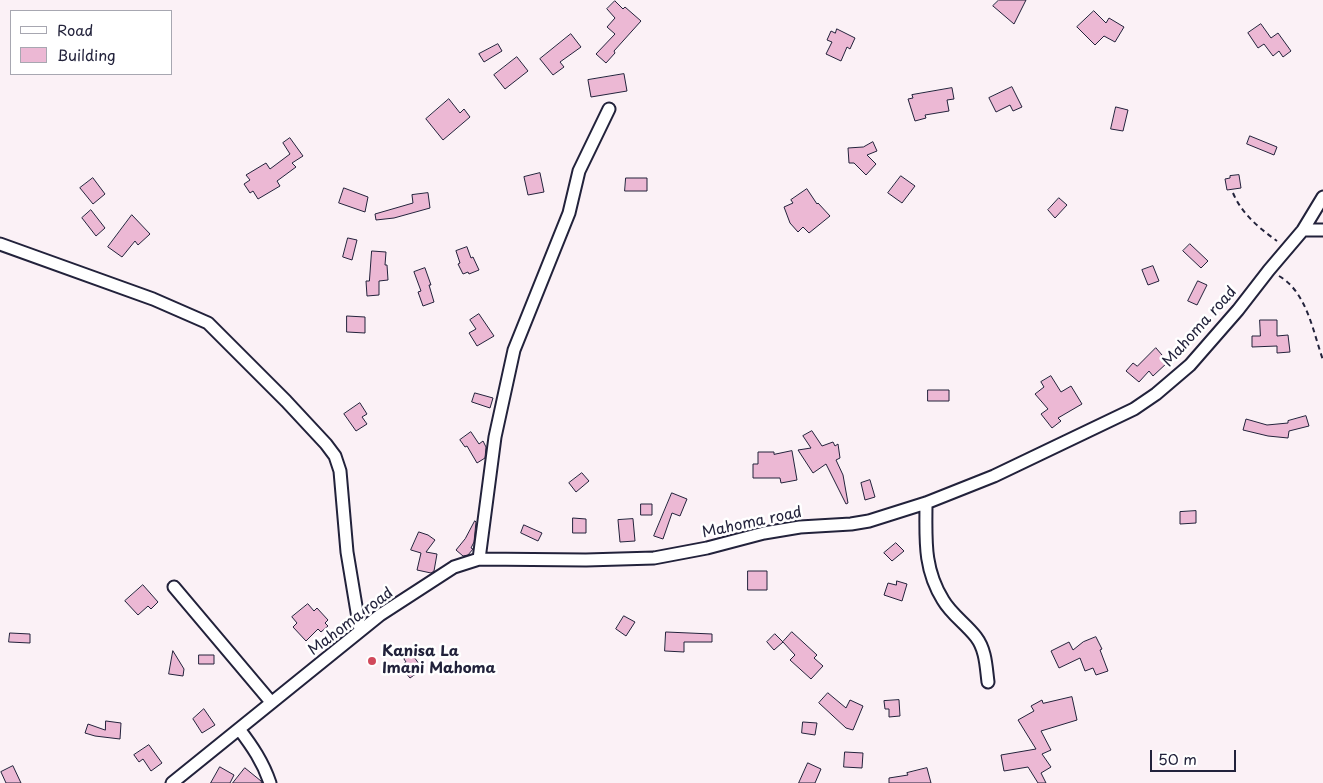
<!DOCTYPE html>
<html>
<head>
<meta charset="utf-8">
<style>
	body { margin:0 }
	#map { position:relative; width:1323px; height:783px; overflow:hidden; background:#fbf1f6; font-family:"Playpen Sans",sans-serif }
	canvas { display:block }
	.legend { position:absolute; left:10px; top:10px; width:162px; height:65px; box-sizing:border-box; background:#fff; border:1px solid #a7a7b1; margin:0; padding:6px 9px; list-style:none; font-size:15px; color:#22223b }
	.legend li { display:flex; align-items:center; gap:10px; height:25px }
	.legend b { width:25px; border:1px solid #a7a7b1 }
	.scale { position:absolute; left:1150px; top:750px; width:86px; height:22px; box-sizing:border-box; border:2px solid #22223b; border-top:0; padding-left:6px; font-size:15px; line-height:18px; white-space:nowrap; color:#22223b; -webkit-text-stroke:4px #fff; paint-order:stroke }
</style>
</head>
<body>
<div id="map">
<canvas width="1323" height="783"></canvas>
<ul class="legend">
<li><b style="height:6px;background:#fff"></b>Road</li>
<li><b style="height:14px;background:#ecb8d4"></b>Building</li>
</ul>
<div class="scale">50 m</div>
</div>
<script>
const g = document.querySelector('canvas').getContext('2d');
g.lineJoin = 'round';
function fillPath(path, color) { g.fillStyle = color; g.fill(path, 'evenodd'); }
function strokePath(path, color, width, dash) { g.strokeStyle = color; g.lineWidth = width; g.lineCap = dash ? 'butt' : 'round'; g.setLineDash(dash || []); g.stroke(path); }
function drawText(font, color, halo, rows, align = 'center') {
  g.font = font + ' "Playpen Sans",sans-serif'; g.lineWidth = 5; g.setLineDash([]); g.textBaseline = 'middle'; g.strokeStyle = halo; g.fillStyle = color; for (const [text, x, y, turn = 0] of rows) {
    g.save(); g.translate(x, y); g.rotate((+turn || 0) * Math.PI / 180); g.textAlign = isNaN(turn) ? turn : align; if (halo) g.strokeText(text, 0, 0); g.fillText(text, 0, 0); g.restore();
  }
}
const building = new Path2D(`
	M999,0H1026L1014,24L993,6Z
	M615,1L623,9L625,7L641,21L614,51L615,53L606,63L596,54L615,34L607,27L615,18L607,9Z
	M1094,11L1106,23L1109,18L1124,27L1115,42L1104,36L1095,45L1077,27Z
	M1261,24L1271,38L1278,33L1291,51L1283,57L1279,51L1273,56L1264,44L1258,48L1248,33Z
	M837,29L855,38L850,49L847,47L841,61L826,54L832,42L827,40L831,31L835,33Z
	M571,34L581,47L560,62L564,67L553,75L540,59Z
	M498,44L502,51L484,62L479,54Z
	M517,57L528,71L505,89L494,75Z
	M624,74L627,91L591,97L588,80Z
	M1012,87L1022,107L1013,111L1010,105L996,112L989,98Z
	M952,88L954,99L947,100L949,111L925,115L926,118L915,121L908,99L913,98L912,95Z
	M449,99L460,113L464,109L470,117L443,140L426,119Z
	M1116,107L1128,110L1123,131L1111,129Z
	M1250,136L1277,147L1274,155L1247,144Z
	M290,138L303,156L292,163L296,167L277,181L280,186L258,199L253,191L250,193L244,184L250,180L246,175L266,163L270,169L290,154L283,143Z
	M873,142L877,151L867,155L876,164L866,175L854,163H849L848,148L863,147Z
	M540,173L544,192L528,195L524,177Z
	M1239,175L1241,188L1227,190L1225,179L1230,178V176Z
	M901,176L915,186L902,203L888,193Z
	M93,178L105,194L93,204L80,188Z
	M626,178H647V191H625Z
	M344,188L368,197L365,212L339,203Z
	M807,189L817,204L818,203L830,216L809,233L803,227L798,232L790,223L784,207L793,203L791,200Z
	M428,193L430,208L394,218L376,220L375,214L413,203L412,195Z
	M1059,198L1067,205L1055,218L1048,210Z
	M91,210L105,228L96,236L82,218Z
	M132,215L150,234L138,245L135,241L122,257L108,247Z
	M348,238L357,240L352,260L343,257Z
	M1190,244L1208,261L1201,268L1183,251Z
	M467,247L471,258L473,257L479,270L469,274L468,272L463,274L458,264L460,263L456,251Z
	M372,251L386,252L385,265H387L388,280L379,281V295L367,296L366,281H369Z
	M1153,266L1159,281L1148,285L1142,270Z
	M425,268L431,285H429L434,302L423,306L418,292L421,291L414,272Z
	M1198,281L1207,285L1197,305L1188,301Z
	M479,314L494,336L477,346L469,333L476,329L470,320Z
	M347,316L365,317V333L347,332Z
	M1260,320H1277V336L1288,335L1290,352L1277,353V346L1252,347V336H1260Z
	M1156,348L1168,362L1153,376L1149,371L1139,382L1126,371L1133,363L1137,366Z
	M1051,376L1061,392L1071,386L1082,404L1058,418L1061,421L1052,428L1041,414L1048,409L1035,394L1044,387L1041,382Z
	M928,390H949V401H928Z
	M475,393L493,398L490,408L472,402Z
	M360,403L367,414L362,417L367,424L356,431L344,414Z
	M1306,416L1309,426L1289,431L1288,438L1268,436L1243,430L1246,419L1267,425L1288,423V421Z
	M812,431L822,446L833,442L835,446L838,444L840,458L836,460L843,475L848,503L846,504L826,464L813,473L798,450L811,448L803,436Z
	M471,432L479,444L483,441L486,447L485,458L477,463L467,446L465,447L460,440Z
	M792,451L797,480L781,483L780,478H753V464H758V452H774V454Z
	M582,473L589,481L576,492L569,483Z
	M870,480L875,497L865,500L861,483Z
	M672,493L687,499L680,516L672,513L663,539L654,536Z
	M641,504H652V515H641Z
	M1196,511V523L1180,524V512Z
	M573,518L586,519V533H573Z
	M633,519L635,541L620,542L618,520Z
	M475,521L476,522L474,542L471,548L473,549L468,555L463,556L456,550L465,539Z
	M524,525L542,533L538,541L521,533Z
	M419,532L428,535L435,540L426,552L437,554L434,571L431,573L417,570L421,553L411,550Z
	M896,543L904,551L892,561L884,553Z
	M748,571H767V590H748Z
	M897,581L907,584L902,601L884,595L888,583L896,585Z
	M143,585L158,602L151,609L148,606L138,615L125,601Z
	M308,604L314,611L317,608L328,620L325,623L328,626L321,632L318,629L306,641L293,627L297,623L292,617Z
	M624,616L635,622L626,636L616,629Z
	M666,632L712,634V642H684V652L665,651Z
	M792,632L817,655L814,658L823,666L811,679L790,660L795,655L783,642Z
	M10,633L30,634V643L9,642Z
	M775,634L783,642L774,650L767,642Z
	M1096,637L1102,649L1100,650L1108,671L1096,675L1093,668L1085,671L1080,658L1059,668L1051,651L1069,642L1073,650L1083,642Z
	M173,651L184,669L183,676L169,674Z
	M412,654L419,664L413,668L417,673L410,678L400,666L406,662L404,659Z
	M199,655H214V664H199Z
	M828,693L846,708L850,700L863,706L853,730L846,728L819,703Z
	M1072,697L1077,720L1041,731L1051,750L1042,754L1051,767L1041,773L1046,783H1038L1028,767L1004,771L1001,755L1036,749L1018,720L1034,711L1031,706L1042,700L1043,703Z
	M899,700L900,716L889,717V709H885L884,701Z
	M204,709L215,725L202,733L193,719Z
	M106,721L121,723L120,739L95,736L85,733L88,724L105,730Z
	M803,722L817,723L815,735L802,733Z
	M149,745L162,763L151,771L143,759L139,762L134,755Z
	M845,752L863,753L862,768L844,767Z
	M808,763L821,769L815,783H799Z
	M13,766L21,783H6L1,772Z
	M220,767L234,775L230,783H211Z
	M245,768L261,781L262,783H233Z
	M927,768L931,783H889V778L908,775L907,773Z`);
const path = new Path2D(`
	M1233,193C1242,214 1259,228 1277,241
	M1279,276C1307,292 1313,332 1323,360`);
const minor = new Path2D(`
	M1303,230H1323
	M0,244L153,299L208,323L286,401L326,444L335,456L340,471L347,552L360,630
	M926,503C926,538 923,568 943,600C951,614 966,624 976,637C986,650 986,667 988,682
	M479,559L495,437L514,350L569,213L579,171L609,109
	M174,587L271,702
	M239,729C252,746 263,762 270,783
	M172,783L380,615L454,567L479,559L586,560L654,558L707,548L764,533L800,527L851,524L869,521L926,503L994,476L1134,409L1156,394L1190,365L1238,310L1269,270L1303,230L1323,197`);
const markers = [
	[372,661,5,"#d1495b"]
];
const streetNames = [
	["Mahoma road",1200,327,-48],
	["Mahoma road",752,523,-12],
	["Mahoma road",351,622,-37]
];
const poiNames = [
	["Kanisa La",382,652],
	["Imani Mahoma",382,669]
];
fillPath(building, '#ecb8d4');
strokePath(building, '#22223b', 1);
strokePath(minor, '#22223b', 15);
strokePath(path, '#22223b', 2, [5, 4]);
strokePath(minor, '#fff', 11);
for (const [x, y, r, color] of markers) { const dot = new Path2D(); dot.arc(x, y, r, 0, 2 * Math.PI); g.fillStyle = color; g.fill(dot); strokePath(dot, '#fff', 2); }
drawText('15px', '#22223b', '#fff', streetNames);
drawText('bold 15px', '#22223b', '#fff', poiNames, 'left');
</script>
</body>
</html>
